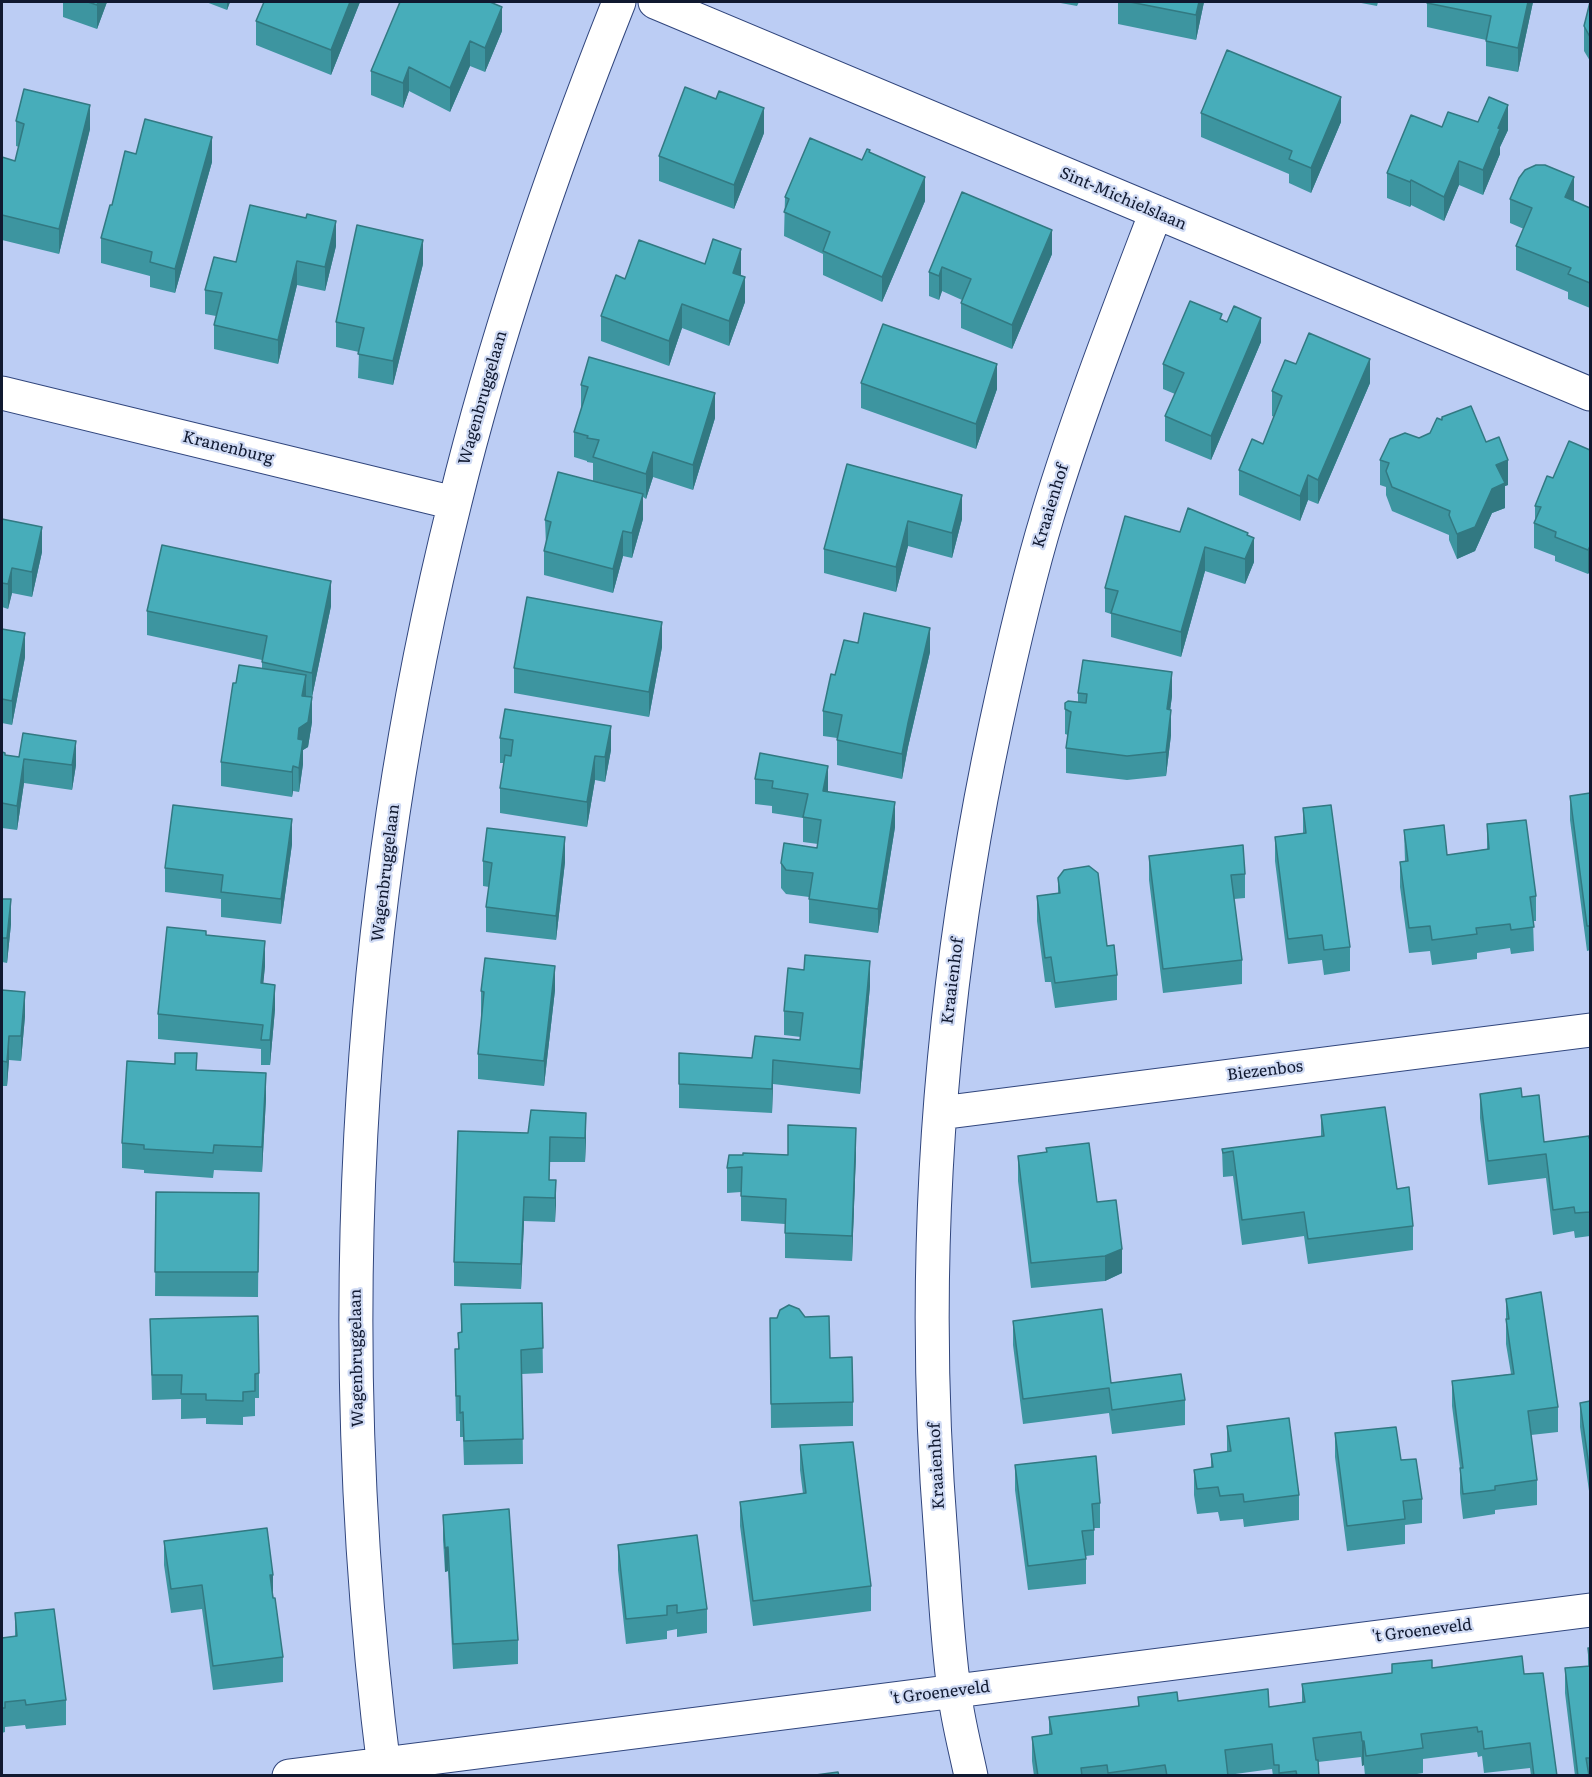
<!DOCTYPE html>
<html>
<head>
<meta charset="utf-8">
<style>
	body { margin:0 }
	#map { position:relative; width:1592px; height:1777px; overflow:hidden; background:#bccdf4; font-family:Literata,serif }
	canvas { display:block }
	.frame { position:absolute; inset:0; border:3px solid #101930; pointer-events:none }
</style>
</head>
<body>
<div id="map">
<canvas width="1592" height="1777"></canvas>
<div class="frame"></div>
</div>
<script>
const g = document.querySelector('canvas').getContext('2d');
g.lineJoin = 'round';
function strokePath(path, color, width, dash) { g.strokeStyle = color; g.lineWidth = width; g.lineCap = dash ? 'butt' : 'round'; g.setLineDash(dash || []); g.stroke(path); }
function fillPath(path, color) { g.fillStyle = color; g.fill(path, 'evenodd'); }
function drawText(font, color, halo, rows, align = 'center') {
  g.font = font + ' Literata,serif'; g.lineWidth = 4.5; g.setLineDash([]); g.textBaseline = 'middle'; g.strokeStyle = halo; g.fillStyle = color; for (const [text, x, y, turn = 0] of rows) {
    g.save(); g.translate(x, y); g.rotate((+turn || 0) * Math.PI / 180); g.textAlign = isNaN(turn) ? turn : align; if (halo) g.strokeText(text, 0, 0); g.fillText(text, 0, 0); g.restore();
  }
}
const street = new Path2D(`
	M655,2L1590,394
	M2,393L454,503
	M940,1113L1590,1030
	M289,1776L1590,1610
	M385,1776C331,1353 351,916 455,502C497,331 554,165 619,2
	M971,1776C965,1747 957,1718 954,1689C947,1639 945,1588 941,1537C919,1265 939,991 996,724C1011,654 1027,583 1048,514C1079,412 1118,312 1156,212`);
const wall = new Path2D(`
	M63,2H107L97,29L63,17Z
	M206,2H230L227,10Z
	M264,2H360L331,75L256,45V21Z
	M1055,2H1079L1077,6Z
	M1118,2H1204L1196,40L1118,24Z
	M1356,2H1378L1377,6Z
	M1427,2H1533L1518,72L1486,66V40L1427,27Z
	M1590,2V61L1584,51V26Z
	M502,31L485,72L470,66L450,112L409,91L403,108L371,95V71Z
	M1201,113L1341,122L1311,193L1289,183V174L1201,137Z
	M16,121L90,129L59,254L2,240V157L15,161L19,147L16,146Z
	M1478,122L1508,130L1500,147V154L1483,195L1459,185L1444,221L1411,205L1410,207L1387,198V173L1442,127Z
	M764,133L734,209L659,181V156Z
	M870,153L925,201L882,302L823,275V254L784,236L785,197L862,160Z
	M136,154L212,162L175,293L150,287V276L101,263V238L112,205Z
	M1510,199L1574,201L1590,208V308L1568,299V292L1516,270V246L1524,229L1510,223Z
	M1052,230V254L1012,349L961,328V303L962,300L942,291L939,300L929,296V272Z
	M336,246L325,291L297,285L278,364L214,349V325L216,316L205,314V290L236,262Z
	M423,264L393,385L358,378L359,352L336,347V322Z
	M705,264L741,274L740,276L745,302L729,346L682,328L669,366L601,341V316L625,279Z
	M1222,319L1261,342L1211,460L1165,441V416L1175,394L1163,389V364Z
	M1296,364L1370,383L1318,504L1308,500L1300,521L1239,495V470L1263,444L1274,417L1272,416V391Z
	M861,383L997,389L976,449L861,408Z
	M581,385L715,418L693,490L653,477L646,499L643,497V519L632,558L623,556L613,593L544,575V551L546,545L545,520L593,481V463L587,462V461L574,457V432L581,409Z
	M1430,433L1486,442L1508,485L1505,486V508L1492,513L1475,551L1457,559L1449,540V535L1392,511L1386,495V487L1380,485V460L1419,438Z
	M1590,450V571L1588,574L1555,561V556L1534,548V523L1535,521V506L1553,478Z
	M847,464L962,519L952,558L908,546L896,592L824,573V549Z
	M2,519L42,552L32,597L12,593L8,609L2,607Z
	M1180,532L1248,535L1254,562L1245,584L1205,571L1181,657L1111,637V614L1105,612V588Z
	M331,606L312,697V722L308,747L303,750V764L299,792L293,791L292,797L221,786V762L236,683L262,668V660L147,635V611Z
	M2,629L25,657L12,725L2,723Z
	M858,643L930,652L908,747L902,779L837,765V738L823,736V711L835,675Z
	M662,647L649,717L514,693V668Z
	M1078,693L1172,696L1170,710L1171,735L1166,776L1127,780L1066,773V748L1068,735L1065,734V703L1078,702Z
	M500,738L611,750L605,782L595,780L587,827L500,813V788L504,763H500Z
	M2,752L5,755L76,765L72,790L24,783L17,830L2,828Z
	M760,753L828,792L895,827L878,933L809,923V897L786,894L781,888V863L817,848L818,844L803,842V818L772,813V806L755,804V779Z
	M1590,793V950L1587,951L1570,820V796Z
	M1303,808L1350,947V971L1324,975L1322,960L1288,964L1275,861V837L1303,833Z
	M1487,824L1536,896V921H1533L1534,951L1511,954L1510,948L1477,953V959L1432,965L1430,951L1409,953L1400,887V862L1405,861L1404,830L1447,855L1487,849Z
	M292,844L281,924L221,917V899L165,892V868Z
	M1149,856L1245,874V898L1234,899L1242,960V984L1163,993L1149,880Z
	M483,861L565,862L556,940L486,932V907L489,887L483,886Z
	M1058,878L1107,946L1117,975V1000L1055,1008L1051,982H1045L1037,921V896L1058,893Z
	M2,899L11,924L7,963L2,962Z
	M206,935L265,966L263,983L275,1009L270,1065H261V1049L158,1039V1014Z
	M870,986L860,1094L773,1084L772,1113L679,1108V1053L752,1058L800,1040L801,1037L784,1035V1011Z
	M2,990L25,1016L21,1061L9,1060L7,1086H2Z
	M555,990L544,1086L478,1079V1054L482,1016H481V991Z
	M197,1070L266,1098L262,1172L214,1170L213,1178L144,1173V1170L122,1168V1143Z
	M1480,1094L1522,1097L1544,1142L1590,1138V1236L1575,1238L1574,1231L1553,1235L1546,1178L1488,1185L1480,1118Z
	M1321,1115L1397,1189L1413,1226V1250L1308,1264L1304,1236L1242,1245L1233,1176L1223,1177L1222,1149L1321,1137Z
	M458,1131L586,1138L585,1162H550L549,1180H556L555,1222L524,1221L521,1289L454,1286V1262Z
	M1046,1148L1097,1202L1122,1273L1105,1281L1031,1288L1018,1181V1156L1046,1152Z
	M856,1152L852,1261L785,1258V1224L741,1221V1192L727,1193V1168L788,1155Z
	M156,1192L259,1193L258,1297L155,1296Z
	M1506,1299L1558,1407V1432L1531,1435L1537,1480V1505L1495,1510V1514L1463,1519L1460,1493V1468L1452,1406V1381L1511,1374L1506,1344Z
	M542,1303L543,1373L522,1374L523,1464L464,1465L463,1437H460V1421H456L455,1373V1349H458V1333L461,1332V1304Z
	M770,1318L830,1358L853,1402V1426L771,1428Z
	M150,1319L259,1373V1398H255V1416L243,1417V1425L206,1424V1418L181,1419V1399L152,1400Z
	M1013,1321L1111,1383L1185,1400V1425L1112,1434L1109,1413L1023,1424L1013,1345Z
	M1590,1401V1498L1580,1427V1403Z
	M1227,1426L1299,1495V1520L1244,1527L1243,1519L1220,1521L1218,1512L1197,1514L1194,1495V1470L1211,1467V1454L1227,1452Z
	M1335,1433L1422,1499V1523L1405,1525V1544L1347,1551L1335,1457Z
	M800,1445L871,1586V1611L753,1626L740,1526V1502L803,1494L800,1470Z
	M1015,1465L1100,1503V1528H1094V1555L1086,1556V1584L1028,1590L1015,1490Z
	M443,1515L518,1640V1664L453,1669L448,1571L445,1572L443,1540Z
	M164,1541L273,1595L283,1657V1682L213,1690L202,1609L171,1613L164,1565Z
	M618,1545L707,1609V1633L677,1637V1629L667,1631V1639L626,1644L618,1570Z
	M15,1613L66,1700V1725L26,1729L25,1725L5,1727V1732L2,1733V1638L15,1636Z
	M1588,1648H1590V1776H1575L1565,1693V1668L1588,1666Z
	M1392,1664L1432,1668L1524,1674L1557,1776H1531L1530,1768L1484,1773L1482,1756L1478,1757L1477,1752L1423,1759V1773L1405,1776H1365L1364,1765L1362,1766L1361,1757L1318,1762L1319,1776H1273L1272,1769L1228,1775V1776H1034L1032,1761V1737L1049,1735V1717L1138,1706V1697L1178,1701L1269,1707L1302,1702V1684L1392,1673Z`);
const shadedWall = new Path2D(`
	M98,2H107L97,29V5Z
	M227,2H230L227,10Z
	M350,2H360L331,75V50Z
	M1199,2H1204L1196,40V15Z
	M1528,2H1533L1518,72V48Z
	M502,7V31L485,72V48Z
	M470,41V66L450,112V88Z
	M409,67V91L403,108V83Z
	M1341,97V122L1311,193V168Z
	M90,105V129L59,254V229Z
	M1508,105V130L1500,147V154L1483,195V170L1498,128Z
	M764,108V133L734,209V185Z
	M212,137V162L175,293V269Z
	M1459,161V185L1444,221V197Z
	M925,177V201L882,302V277Z
	M1574,177V201L1565,197Z
	M1411,180V205L1410,207V182Z
	M336,221V246L325,291V267Z
	M1052,230V254L1012,349V325Z
	M423,240V264L393,385V361Z
	M741,249V274L733,297V273Z
	M297,261V285L278,364V340Z
	M942,267V291L939,300V276Z
	M745,277V302L729,346V321Z
	M682,304V328L669,366V341Z
	M1261,318V342L1211,460V436Z
	M1370,359V383L1318,504V480Z
	M997,364V389L976,449V424Z
	M715,393V418L693,490V465Z
	M653,452V477L646,499V474Z
	M1508,460V485L1505,486V508L1492,513L1475,551L1457,559V534L1496,465Z
	M1308,475V500L1300,521V496Z
	M643,494V519L632,558V533Z
	M962,495V519L952,558V533Z
	M908,521V546L896,592V567Z
	M42,527V552L32,597V572Z
	M623,531V556L613,593V569Z
	M1248,533V551L1254,538V562L1245,584V559Z
	M1590,546V571L1588,574V550Z
	M1205,547V571L1181,657V632Z
	M12,568V593L8,609V584Z
	M331,581V606L312,697V673Z
	M662,622V647L649,717V692Z
	M930,628V652L908,747L902,779V754L908,723Z
	M25,633V657L12,725V701Z
	M1172,672V696L1167,734V709Z
	M306,675V699L302,696Z
	M312,697V722L308,747L303,750V764L299,792L298,739L299,728Z
	M1171,710V735L1166,776V752Z
	M611,726V750L605,782V757Z
	M76,741V765L72,790V765Z
	M595,756V780L587,827V802Z
	M24,759V783L17,830V806Z
	M293,766V791L292,797V772Z
	M828,766V791L823,816V791Z
	M895,802V827L878,933V909Z
	M292,819V844L281,924V899Z
	M565,837V862L556,940V916Z
	M11,899V924L7,963V938Z
	M265,941V966L261,1008V983Z
	M870,961V986L860,1094V1069Z
	M555,966V990L544,1086V1061Z
	M275,985V1009L270,1065V1040Z
	M25,992V1016L21,1061V1036Z
	M9,1036V1060L7,1086V1062Z
	M773,1060V1084L772,1113V1089Z
	M266,1073V1098L262,1172V1147Z
	M586,1113V1138L585,1162V1138Z
	M856,1128V1152L852,1261V1236Z
	M556,1180V1205L555,1222V1198Z
	M524,1197V1221L521,1289V1264Z
	M1122,1249V1273L1105,1281V1256Z
	M448,1547V1571L445,1572V1548Z
	M270,1575H273V1599Z
	M1362,1741H1364V1765L1362,1766Z`);
const building = new Path2D(`
	M88,2H98L97,5Z
	M264,2H350L331,50L256,21Z
	M400,2H490L502,7L485,48L470,41L450,88L409,67L403,83L371,71Z
	M1130,2H1199L1196,15Z
	M1427,2H1528L1518,48L1486,41L1491,16L1427,3Z
	M1590,2V37L1584,26Z
	M1227,50L1341,97L1311,168L1289,159L1292,151L1201,113Z
	M685,87L716,99L719,91L764,108L734,185L659,156Z
	M24,89L90,105L59,229L2,215V157L15,161L24,124L16,121Z
	M1489,97L1508,105L1498,128L1500,129L1483,170L1459,161L1444,197L1411,180L1410,182L1387,173L1411,115L1442,127L1448,112L1478,122Z
	M145,119L212,137L175,269L150,262L152,252L101,238L110,205H112L125,151L136,154Z
	M810,138L862,160L867,149L870,150L869,152L925,177L882,277L823,251L830,232L784,212L789,199L785,197Z
	M1536,165H1545L1574,177L1565,197L1590,208V283L1568,274L1571,268L1516,246L1532,208L1510,199L1519,178L1525,170Z
	M962,192L1052,230L1012,325L961,303L971,279L942,267L939,276L929,272Z
	M250,205L306,218L307,214L336,221L325,267L297,261L278,340L214,325L222,293L205,290L214,257L236,262Z
	M357,225L423,240L393,361L358,354L364,328L336,322Z
	M713,239L741,249L733,273L745,277L729,321L682,304L669,341L601,316L616,275L625,279L639,240L705,264Z
	M1190,301L1222,314L1220,319L1227,322L1234,306L1261,318L1211,436L1165,416L1184,373L1163,364Z
	M883,324L997,364L976,424L861,383Z
	M1309,333L1370,359L1318,480L1308,475L1300,496L1239,470L1252,439L1263,444L1282,396L1272,391L1285,360L1296,364Z
	M589,357L715,393L693,465L653,452L646,474L593,457L599,440L587,438L588,436L574,432L588,387L581,385Z
	M1471,406L1486,442L1499,437L1508,460L1496,465L1505,483L1492,489L1475,527L1457,534L1449,515L1450,511L1392,487L1386,471L1389,463L1380,460L1390,439L1405,433L1419,438L1430,433L1437,418L1442,420V417Z
	M1569,441L1590,450V546L1588,550L1555,537L1556,532L1534,523L1541,507L1535,506L1547,476L1553,478Z
	M847,464L962,495L952,533L908,521L896,567L824,549Z
	M558,472L643,494L632,533L623,531L613,569L544,551L551,522L545,520Z
	M1188,508L1248,533L1247,535L1254,538L1245,559L1205,547L1181,632L1111,613L1118,591L1105,588L1125,516L1180,532Z
	M2,519L42,527L32,572L12,568L8,584L2,583Z
	M162,545L331,581L312,673L262,662L267,636L147,611Z
	M527,597L662,622L649,692L514,668Z
	M864,613L930,628L908,723L902,754L837,740L842,715L823,711L831,674L835,675L844,640L858,643Z
	M2,629L25,633L12,701L2,699Z
	M1083,660L1172,672L1167,709L1171,710L1166,752L1127,756L1066,748L1071,712L1065,709V703L1068,701L1086,703L1087,694L1078,693Z
	M239,665L306,675L302,696L312,697L308,722L299,728L298,739L303,740L299,768L293,766L292,772L221,762L233,683H236Z
	M505,709L611,726L605,757L595,756L587,802L500,788L505,755L511,756L513,740L500,738Z
	M23,733L76,741L72,765L24,759L17,806L2,803V752L5,753V755L19,757Z
	M760,753L828,766L823,791L895,802L878,909L809,899L813,873L786,870L781,863L784,843L817,848L821,820L803,817L808,794L772,788L773,781L755,779Z
	M1590,793V926H1587L1570,796Z
	M173,805L292,819L281,899L221,892L223,875L165,868Z
	M1331,805L1350,947L1324,950L1322,935L1288,939L1275,837L1306,833L1303,808Z
	M1526,820L1536,896L1530,897L1534,927L1511,930L1510,924L1476,928L1477,934L1432,940L1430,926L1409,928L1400,862L1408,861L1404,830L1444,825L1447,855L1489,849L1487,824Z
	M487,828L565,837L556,916L486,907L492,863L483,861Z
	M1243,845L1245,874L1231,875L1242,960L1163,969L1149,856Z
	M1089,866L1098,873L1107,946L1114,945L1117,975L1055,983L1051,957L1045,958L1037,896L1060,893L1058,878L1064,870Z
	M2,899H11L7,938H2Z
	M167,927L206,931V935L265,941L261,983L275,985L270,1040H261L263,1025L158,1014Z
	M805,955L870,961L860,1069L773,1060L772,1089L679,1084V1053L752,1058L755,1036L800,1040L803,1013L784,1011L788,968L804,970Z
	M485,958L555,966L544,1061L478,1054L484,992L481,991Z
	M2,990L25,992L21,1036H9L7,1062L2,1061Z
	M175,1053H197L196,1070L266,1073L262,1147L214,1145L213,1153L144,1149V1145L122,1143L127,1061L175,1064Z
	M1521,1088L1522,1097L1539,1095L1544,1142L1589,1136V1138H1590V1212L1575,1213L1574,1207L1553,1210L1546,1154L1488,1161L1480,1094Z
	M1385,1107L1397,1189L1409,1187L1413,1226L1308,1239L1304,1212L1242,1220L1233,1151L1223,1153L1222,1149L1324,1136L1321,1115Z
	M531,1110L586,1113L585,1138L550,1137L549,1180H556L555,1198L524,1197L521,1264L454,1262L458,1131L528,1133Z
	M788,1125L856,1128L852,1236L785,1233L786,1199L741,1196L742,1167L727,1168L729,1155H743V1153L788,1155Z
	M1089,1143L1097,1202L1116,1200L1122,1249L1105,1256L1031,1263L1018,1156L1047,1152L1046,1148Z
	M156,1192L259,1193L258,1272H155Z
	M1541,1292L1558,1407L1528,1411L1537,1480L1495,1486V1490L1463,1494L1460,1468H1463L1452,1381L1514,1374L1506,1319H1509L1506,1299Z
	M542,1303L543,1348L521,1350L523,1439L464,1441L463,1412L460,1413V1396H456L455,1349H459L458,1333L462,1332L461,1304Z
	M789,1305L799,1309L805,1317L829,1316L830,1358L852,1357L853,1402L771,1404L770,1318H777L780,1310Z
	M1102,1309L1111,1383L1181,1374L1185,1400L1112,1410L1109,1388L1023,1399L1013,1321Z
	M258,1316L259,1373L255,1374V1391L243,1392V1401L206,1400V1394H181L182,1375H152L150,1319Z
	M1590,1401V1473L1580,1403Z
	M1289,1418L1299,1495L1244,1502L1243,1494L1220,1496L1218,1487L1197,1489L1194,1470L1213,1467L1211,1454L1231,1451L1227,1426Z
	M1396,1427L1401,1460L1416,1459L1422,1499L1403,1501L1405,1519L1347,1526L1335,1433Z
	M853,1442L871,1586L753,1601L740,1502L806,1493L800,1445Z
	M1096,1456L1100,1503L1092,1504L1094,1530L1082,1531L1086,1559L1028,1566L1015,1465Z
	M509,1509L518,1640L453,1644L448,1547L445,1548L443,1515Z
	M267,1528L273,1575H270L273,1598H275L283,1657L213,1666L202,1585L171,1589L164,1541Z
	M697,1535L707,1609L677,1613V1605L667,1606V1615L626,1619L618,1545Z
	M54,1609L66,1700L26,1705L25,1700L5,1702V1708H2V1638L17,1636L15,1613Z
	M1588,1648H1590V1758H1586L1589,1776H1578L1565,1668L1590,1666Z
	M1522,1656L1524,1674L1543,1673L1557,1776H1534L1530,1743L1484,1749L1482,1731L1478,1732L1477,1727L1421,1734L1423,1748L1366,1756L1364,1741H1362L1361,1732L1313,1738L1316,1760H1318L1319,1776H1297L1296,1771L1279,1773V1765H1274L1272,1744L1225,1750L1228,1776H1167L1165,1765L1108,1773L1107,1765L1081,1768L1082,1776H1038L1032,1737L1052,1734L1049,1717L1139,1706L1138,1697L1177,1692L1178,1701L1268,1689L1269,1707L1305,1702L1302,1684L1392,1673V1664L1432,1660V1668Z
	M838,1772L839,1776H808Z`);
const streetNames = [
	["Sint-Michielslaan",1123,199,23],
	["Wagenbruggelaan",483,398,-74],
	["Kranenburg",228,448,14],
	["Kraaienhof",1051,506,-73],
	["Wagenbruggelaan",386,873,-83],
	["Kraaienhof",953,981,-83],
	["Biezenbos",1265,1071,-7],
	["Wagenbruggelaan",357,1358,-91],
	["Kraaienhof",937,1466,-93],
	["'t Groeneveld",1422,1631,-7],
	["'t Groeneveld",940,1693,-7]
];
strokePath(street, '#31467d', 35);
strokePath(street, '#fff', 33);
fillPath(wall, '#3d95a0');
fillPath(shadedWall, '#327982');
fillPath(building, '#47adba');
strokePath(building, '#327982', 1.5);
drawText('16px', '#101930', '#cfdaf4', streetNames);
</script>
</body>
</html>
